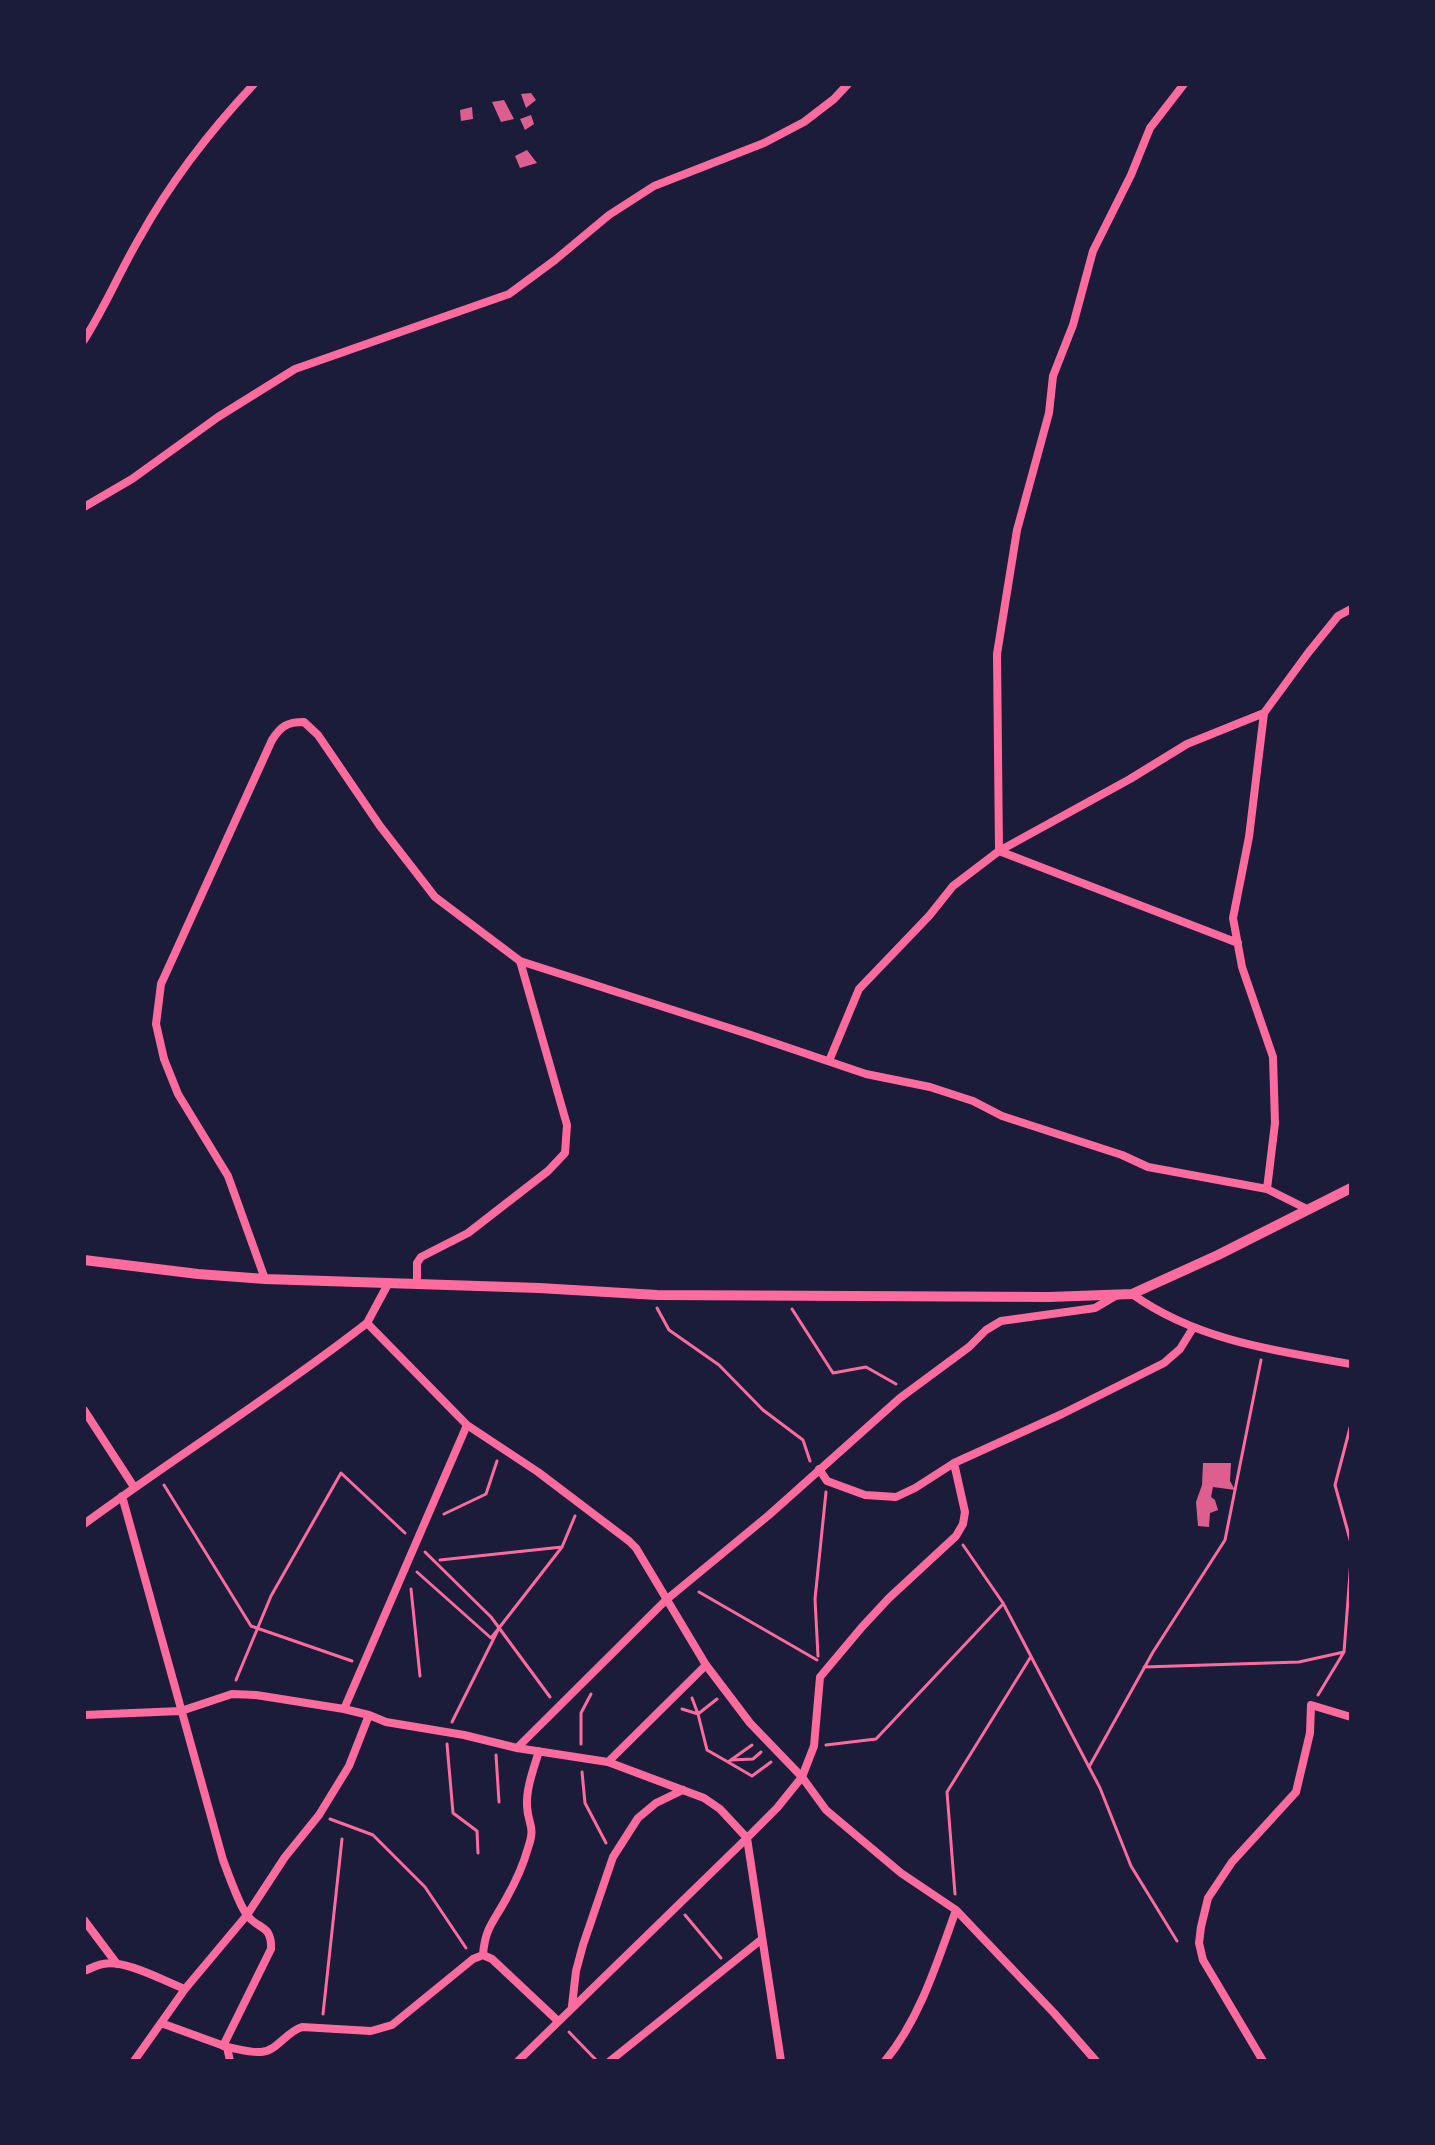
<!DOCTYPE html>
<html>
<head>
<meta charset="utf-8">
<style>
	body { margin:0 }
	#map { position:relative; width:1435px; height:2145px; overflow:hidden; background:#1b1b3a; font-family:Lora,serif }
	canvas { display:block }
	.frame { position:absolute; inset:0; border:86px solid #1b1b3a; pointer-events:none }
</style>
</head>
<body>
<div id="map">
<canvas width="1435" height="2145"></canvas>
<div class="frame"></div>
</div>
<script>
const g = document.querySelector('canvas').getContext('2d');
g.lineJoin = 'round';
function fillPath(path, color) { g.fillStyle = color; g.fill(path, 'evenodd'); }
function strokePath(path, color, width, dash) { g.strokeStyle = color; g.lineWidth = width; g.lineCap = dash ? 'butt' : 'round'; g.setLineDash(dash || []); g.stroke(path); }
const building = new Path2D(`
	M531,93L536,100L526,108L521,94Z
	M504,100L514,119L501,122L492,102Z
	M472,107L473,119L461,121L460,110Z
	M531,115L534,124L525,130L520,119Z
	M527,150L537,163L520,168L515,156Z
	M1203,1463H1231L1230,1481L1235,1490L1213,1487L1211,1497L1215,1500L1218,1510L1210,1513L1209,1527L1198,1526L1196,1502L1202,1485Z`);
const path = new Path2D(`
	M657,1308L669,1330L719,1365L763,1410L803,1440L810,1461
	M792,1309L833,1373L866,1367L896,1384
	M1351,1424L1335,1485L1351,1543
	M164,1485L251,1626L352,1661
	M444,1514L486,1494L497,1461
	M963,1545L1003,1603L1100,1788L1131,1866L1177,1941
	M425,1552L491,1617L550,1697
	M440,1560L562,1547
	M417,1572L491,1638L499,1628L452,1722
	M411,1589L420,1676
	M699,1592L817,1660
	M499,1628L562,1547L575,1516
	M818,1656L815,1599L826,1492
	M1144,1667L1299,1662L1344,1652
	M236,1680L271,1596L341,1473L405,1533
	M1318,1695L1344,1652L1351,1560
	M692,1698L698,1714L717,1699
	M682,1709L698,1714L707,1750L728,1762L752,1745
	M447,1744L453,1813L477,1831L478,1853
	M581,1744V1713L591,1694
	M826,1745L876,1739L1003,1604
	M496,1755L499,1802
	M731,1760L753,1759L761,1752
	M728,1762L752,1776L771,1762
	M1089,1767L1153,1652L1225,1540L1261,1360
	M582,1772L585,1803L606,1843
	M330,1819L373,1835L425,1887L466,1948
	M955,1894L947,1792L1030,1658
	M685,1915L721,1958
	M323,2014L342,1839
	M569,2032L597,2061`);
const minor = new Path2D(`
	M84,340C105,307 120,271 140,237C171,181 210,131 254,84
	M84,507L132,479L218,417L295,369L509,294L555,260L609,215L654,186L764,143L804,122L834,99L848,84
	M999,851L997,654L1017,530L1049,413L1053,376L1073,325L1093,251L1131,175L1150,128L1184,84
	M999,851L1238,943
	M829,1061L859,989L929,916L953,886L999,851L1130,779L1187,744L1264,713
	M1267,1189L1275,1123L1273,1057L1242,967L1233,918L1249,837L1264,713L1308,653L1338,616L1351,609
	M265,1279L228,1176L178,1094L164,1059L156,1024L161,984L272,740C281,726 287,722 304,722L318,735L380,826L435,897L520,961L748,1034L866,1074L930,1087L973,1101L1002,1116L1122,1155L1148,1167L1267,1189L1307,1209
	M417,1284V1263L421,1257L468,1233L548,1171L565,1153L567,1125L520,961
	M1132,1294C1196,1340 1275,1351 1351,1364
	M84,1410L134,1487
	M467,1425L538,1472L629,1541L636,1548L706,1665L750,1723L802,1777L826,1810L901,1873L956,1910
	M819,1469L827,1481L865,1495L896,1497L915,1488L954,1463L1062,1414L1164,1363L1180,1349L1193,1328
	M122,1496L223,1860C228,1873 239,1905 247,1915C258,1930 272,1924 271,1949L223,2046
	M84,1524C178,1455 276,1394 367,1323
	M84,1715L181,1711L232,1694L256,1695L344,1709
	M369,1715L386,1722L464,1735L517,1748L608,1762L704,1798L720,1809L747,1838L781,2061
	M517,1748L666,1600L769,1515L900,1398L969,1347L986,1330L1001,1321L1095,1308L1117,1295
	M608,1762L706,1665
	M84,1920L117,1964
	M483,1955C485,1928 493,1923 506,1899C515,1883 523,1866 528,1848C536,1825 528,1826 527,1806C526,1788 534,1768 539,1751
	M84,1971C90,1969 96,1965 103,1964C125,1959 164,1981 185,1989
	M572,2006L576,1971L583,1945L613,1857L638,1818L656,1803L683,1790
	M161,2023L227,2047L230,2061
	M227,2047C238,2049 250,2053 261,2052C277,2051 286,2032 302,2027L371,2031L392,2025L473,1959L483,1955L492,1959L558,2021
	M134,2061L185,1989L247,1915L285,1857L319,1815L349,1766L369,1715L344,1709L467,1425L367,1323L388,1284
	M518,2061L747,1838L777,1808L802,1777L814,1746L820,1677L862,1627L889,1598L956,1536L963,1524L965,1512L954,1463
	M610,2061L762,1939
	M885,2061C920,2019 938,1960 956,1910L1054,2013L1096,2061
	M1263,2061L1203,1960L1199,1943L1201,1927L1208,1898L1232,1862L1296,1792L1310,1733L1311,1705L1351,1717`);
const tertiary = new Path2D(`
	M84,1260L198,1274L265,1279L539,1288L657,1295L1049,1297L1132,1294L1218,1255L1351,1188`);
fillPath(building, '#dd5f8e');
strokePath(path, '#ff6b9d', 3);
strokePath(minor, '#ff6b9d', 8);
strokePath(tertiary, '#ff6b9d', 10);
</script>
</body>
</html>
